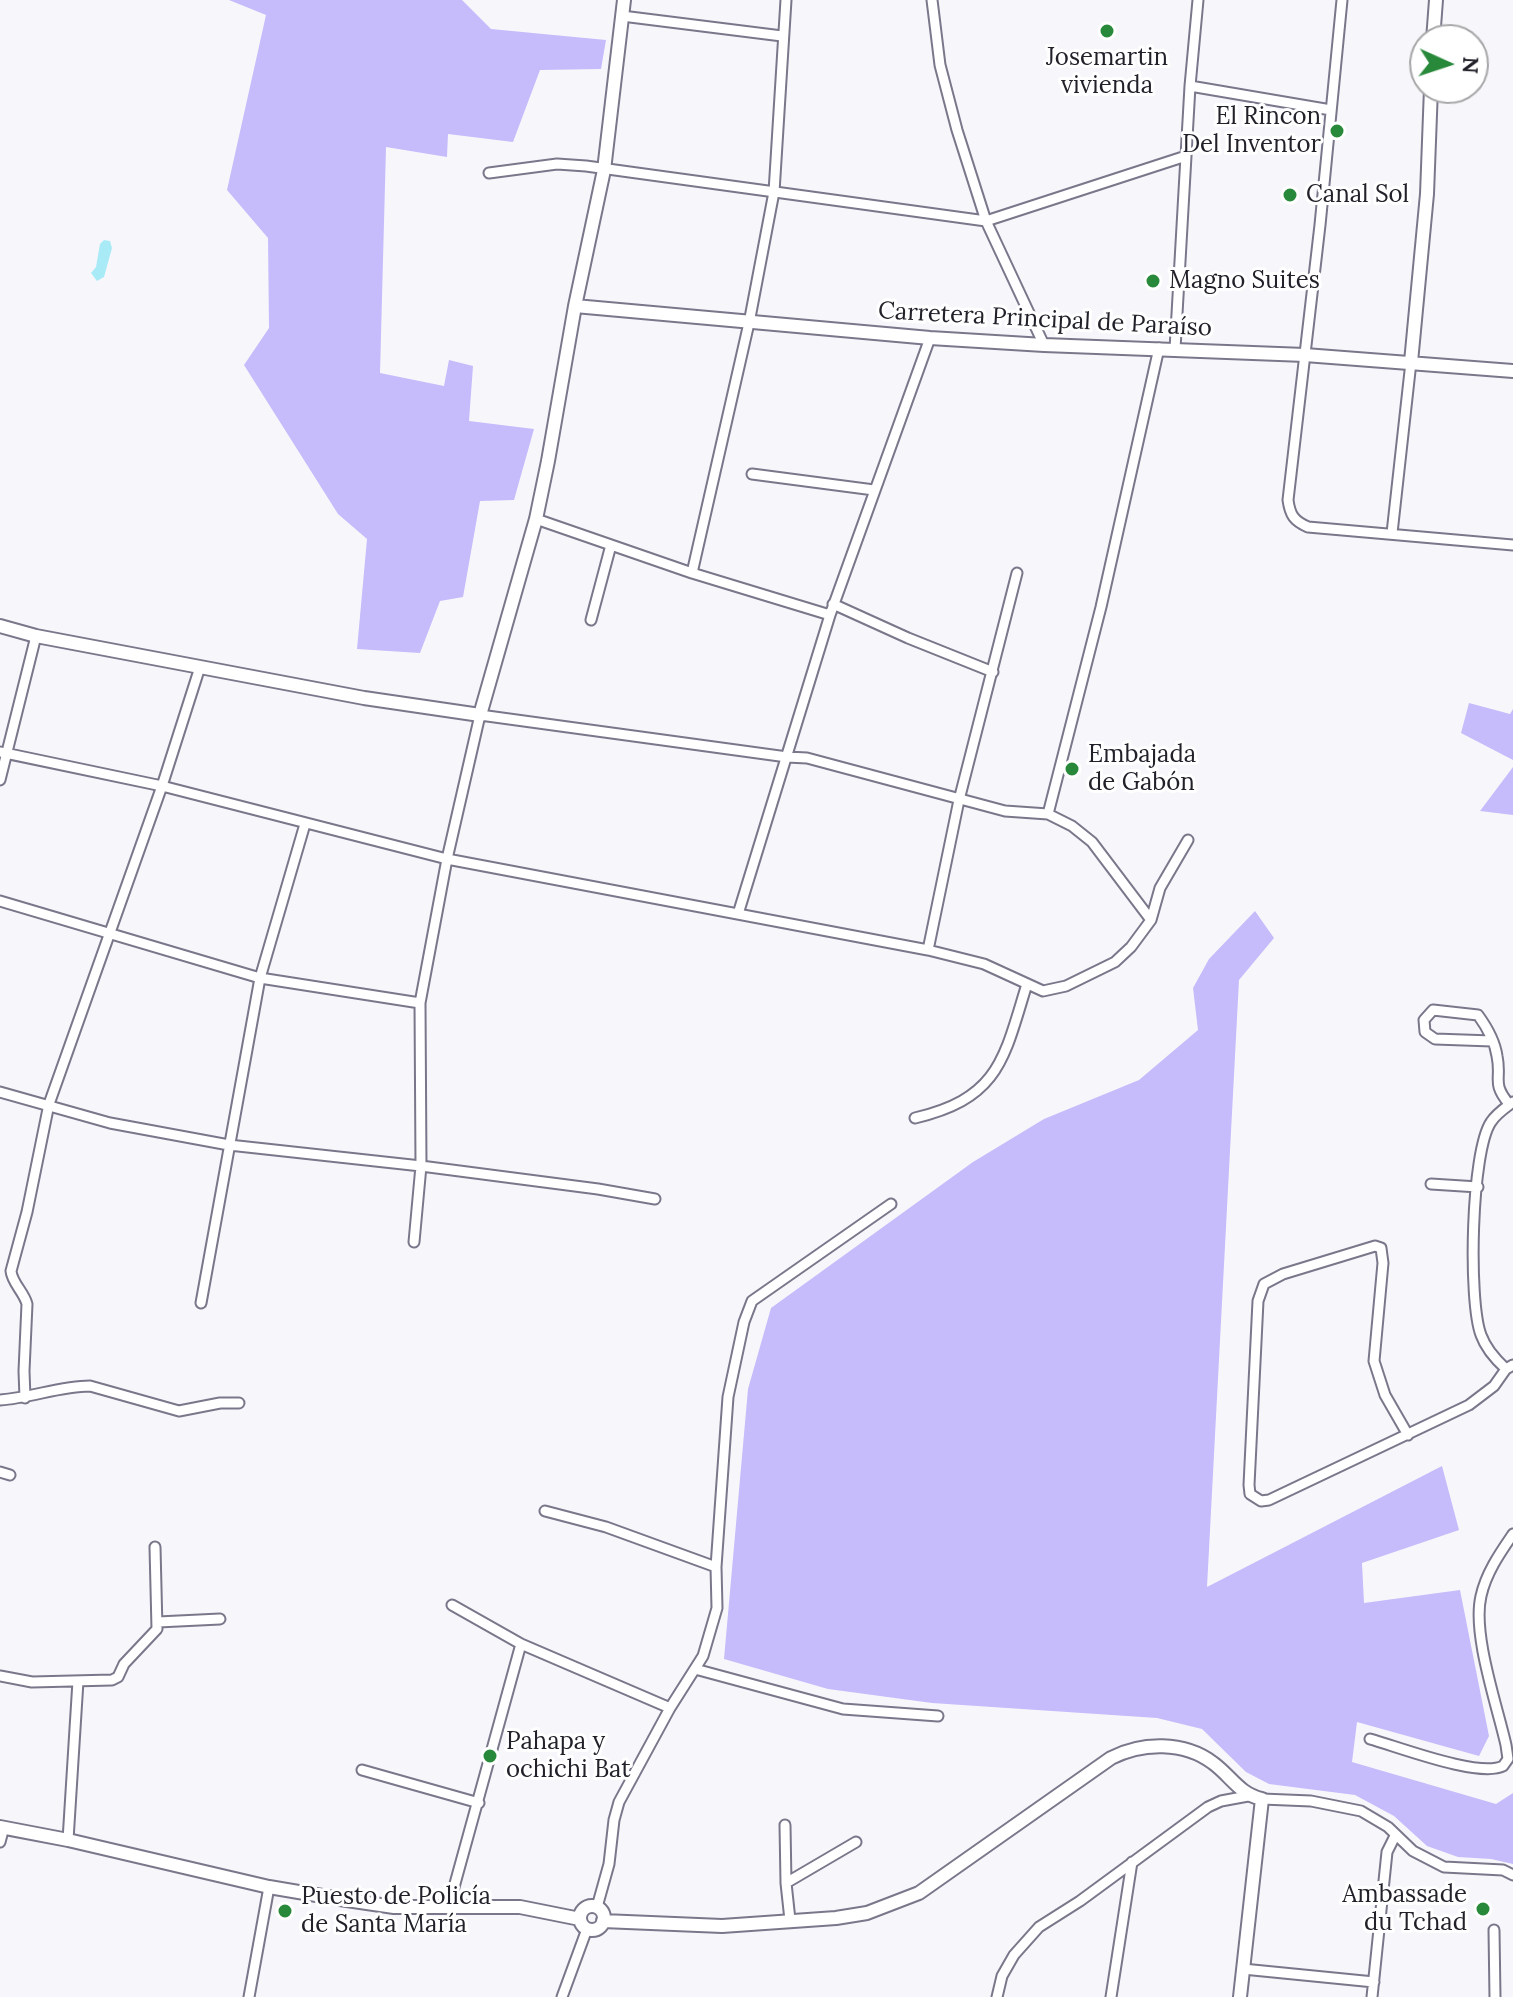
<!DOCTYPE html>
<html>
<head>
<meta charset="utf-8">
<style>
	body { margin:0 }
	#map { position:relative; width:1513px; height:1997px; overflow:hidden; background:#f7f7fb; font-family:Lora,serif }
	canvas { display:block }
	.north { position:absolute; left:1409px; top:24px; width:80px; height:80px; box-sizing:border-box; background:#fff; border:2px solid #a7a6a9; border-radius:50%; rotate:93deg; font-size:22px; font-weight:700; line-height:32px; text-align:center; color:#222029 }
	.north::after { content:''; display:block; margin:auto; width:28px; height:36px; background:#29893b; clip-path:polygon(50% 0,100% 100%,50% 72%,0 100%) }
</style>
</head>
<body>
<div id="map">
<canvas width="1513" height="1997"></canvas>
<div class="north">N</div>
</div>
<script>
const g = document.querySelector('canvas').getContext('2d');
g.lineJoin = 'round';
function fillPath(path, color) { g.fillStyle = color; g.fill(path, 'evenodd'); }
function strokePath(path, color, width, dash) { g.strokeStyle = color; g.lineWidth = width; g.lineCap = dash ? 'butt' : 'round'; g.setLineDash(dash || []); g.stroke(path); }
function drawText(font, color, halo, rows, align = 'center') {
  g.font = font + ' Lora,serif'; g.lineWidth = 6; g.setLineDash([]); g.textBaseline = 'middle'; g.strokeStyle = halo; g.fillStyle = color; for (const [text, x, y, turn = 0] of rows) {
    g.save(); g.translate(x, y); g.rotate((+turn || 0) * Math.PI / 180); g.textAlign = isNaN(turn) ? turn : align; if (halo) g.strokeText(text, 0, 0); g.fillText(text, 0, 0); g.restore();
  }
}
const forest = new Path2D(`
	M229,0H462L491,29L606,40L601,69L540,70L513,142L448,134L447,157L386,147L380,373L444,386L449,360L473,366L469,421L534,429L514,500L480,501L463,597L440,601L420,653L357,649L367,539L338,514L244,365L269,328L268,238L227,190L266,15Z
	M1469,703L1510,714L1513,709V760L1461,733Z
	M1513,767V815L1480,811Z
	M1255,911L1274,938L1239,980L1207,1587L1442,1466L1459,1530L1362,1563L1364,1603L1460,1590L1489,1736L1479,1756L1357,1722L1352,1762L1496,1804L1513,1793V1864L1491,1859L1458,1857L1427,1846L1394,1816L1355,1795L1269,1784L1246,1772L1202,1729L1157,1718L932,1703L828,1689L724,1659L748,1389L771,1308L973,1162L1044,1119L1139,1080L1198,1030L1193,988L1209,959Z`);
const water = new Path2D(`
	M104,240L110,241L112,248L104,277L97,281L91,273L96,267L100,244Z`);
const street = new Path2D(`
	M932,0L940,65L957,130L986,221L1044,345
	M1342,0L1320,225L1288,500C1290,515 1294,521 1308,527L1513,545
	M622,16L782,36
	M1190,86L1331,110
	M489,173L557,164L586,166L986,221L1186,156
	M1175,349L1190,86L1198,0
	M752,474L874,490
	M536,519L692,573L830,615
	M1392,533L1411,362
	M692,573L749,323L774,192L786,0
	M833,604L908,638L993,672
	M591,620L611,545
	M0,752L162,786L447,859L928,950L959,800L1017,573
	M0,780L36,636
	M1048,814L1072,826L1092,842L1151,920
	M0,901L260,978L420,1003
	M738,914L830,615L930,338
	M928,950L984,964L1043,991L1066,986L1115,962L1131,947L1151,920L1160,888L1188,840
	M1492,1041L1435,1039L1425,1032L1424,1020L1433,1010L1478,1015C1486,1026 1495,1042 1497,1056C1502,1080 1491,1082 1509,1104
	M0,1092L110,1123L229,1145L421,1166L598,1189L655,1199
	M915,1118C1000,1098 1004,1058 1027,984
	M1431,1184L1478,1187
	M414,1242L421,1166L420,1003L447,859L480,715L787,757L807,758L1005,811L1048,814L1101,607L1159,348
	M201,1303L260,978L305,824
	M1506,1369C1495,1359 1486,1349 1481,1335C1468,1301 1471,1151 1491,1122C1496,1114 1505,1108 1513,1102
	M25,1398L24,1371L27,1304C24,1292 12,1283 11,1271L27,1212L49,1104L162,786L200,667
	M0,1400C31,1398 60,1386 90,1386L179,1411L220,1403H239
	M1408,1435L1385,1395L1374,1361L1383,1263L1381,1248L1375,1246L1283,1274L1264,1284L1258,1301L1249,1485L1250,1494L1261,1501L1269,1500L1469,1405L1494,1386L1506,1369L1513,1365
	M0,1472L10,1475
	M545,1511L606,1527L716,1567
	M452,1605L521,1644L670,1708
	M158,1622L220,1619
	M695,1669L843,1709L938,1716
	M0,1676L32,1682L112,1680L118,1677L124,1664L157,1629L155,1547
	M1370,1739C1399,1747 1479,1778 1503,1766L1508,1759L1506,1745C1497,1705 1472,1634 1481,1596C1486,1573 1500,1553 1513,1534
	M362,1770L479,1803
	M1262,1799L1311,1801L1361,1811L1388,1827L1413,1851L1444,1867L1503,1870L1513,1875
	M785,1825L786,1883L790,1920
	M68,1840L78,1681
	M0,1842L4,1827
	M786,1883L856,1842
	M597,1907L609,1864L614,1820L619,1802L670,1708L703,1656L717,1608L716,1567L728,1397L744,1322L752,1301L891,1204
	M448,1909L521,1644
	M1494,1930L1495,1997
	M1243,1969L1374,1982
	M249,1997L269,1887
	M562,1997L587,1929
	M997,1997L1002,1976L1014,1955L1039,1927L1080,1901L1208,1807L1221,1801L1248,1796
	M1111,1997L1132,1862
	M1372,1997L1387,1852L1395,1836`);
const secondary = new Path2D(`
	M1433,40L1436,0
	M575,306L930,338L1044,345L1305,355L1513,371
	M1411,362L1427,194L1431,88
	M0,626L36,636L364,698L480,715L536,519L548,461L575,306L604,170L624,0
	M0,1827L68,1840L269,1887L340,1899L394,1907H520L580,1919
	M580 1918a12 12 0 1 1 24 0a12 12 0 1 1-24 0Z
	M603,1921L722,1926L836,1918L867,1913L919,1893L1111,1758C1142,1742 1184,1741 1213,1763C1231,1776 1239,1794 1262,1799L1240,1997`);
const markers = [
	[1107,31,8,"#29893b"],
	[1337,131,8,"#29893b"],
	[1290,195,8,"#29893b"],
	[1153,281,8,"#29893b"],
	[1072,769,8,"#29893b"],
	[490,1756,8,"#29893b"],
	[1483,1909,8,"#29893b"],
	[285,1911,8,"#29893b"]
];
const poiNames = [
	["Josemartin",1107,58,"center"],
	["vivienda",1107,86,"center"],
	["El Rincon",1321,117,"right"],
	["Del Inventor",1321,145,"right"],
	["Canal Sol",1306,195],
	["Magno Suites",1169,281],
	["Embajada",1088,755],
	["de Gabón",1088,783],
	["Pahapa y",506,1742],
	["ochichi Bat",506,1770],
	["Ambassade",1467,1895,"right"],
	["du Tchad",1467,1923,"right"],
	["Puesto de Policía",301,1897],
	["de Santa María",301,1925]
];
const streetNames = [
	["Carretera Principal de Paraíso",1045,320,3]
];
fillPath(forest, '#c6bbfb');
fillPath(water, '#a9eaf7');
strokePath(street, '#7a778b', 13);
strokePath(secondary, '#7a778b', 16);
strokePath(street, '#fff', 9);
strokePath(secondary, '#fff', 12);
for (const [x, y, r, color] of markers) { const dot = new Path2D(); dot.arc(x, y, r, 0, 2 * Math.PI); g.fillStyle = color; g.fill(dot); strokePath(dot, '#fff', 3); }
drawText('24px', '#222029', '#fff', poiNames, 'left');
drawText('24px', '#222029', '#fff', streetNames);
</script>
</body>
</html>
